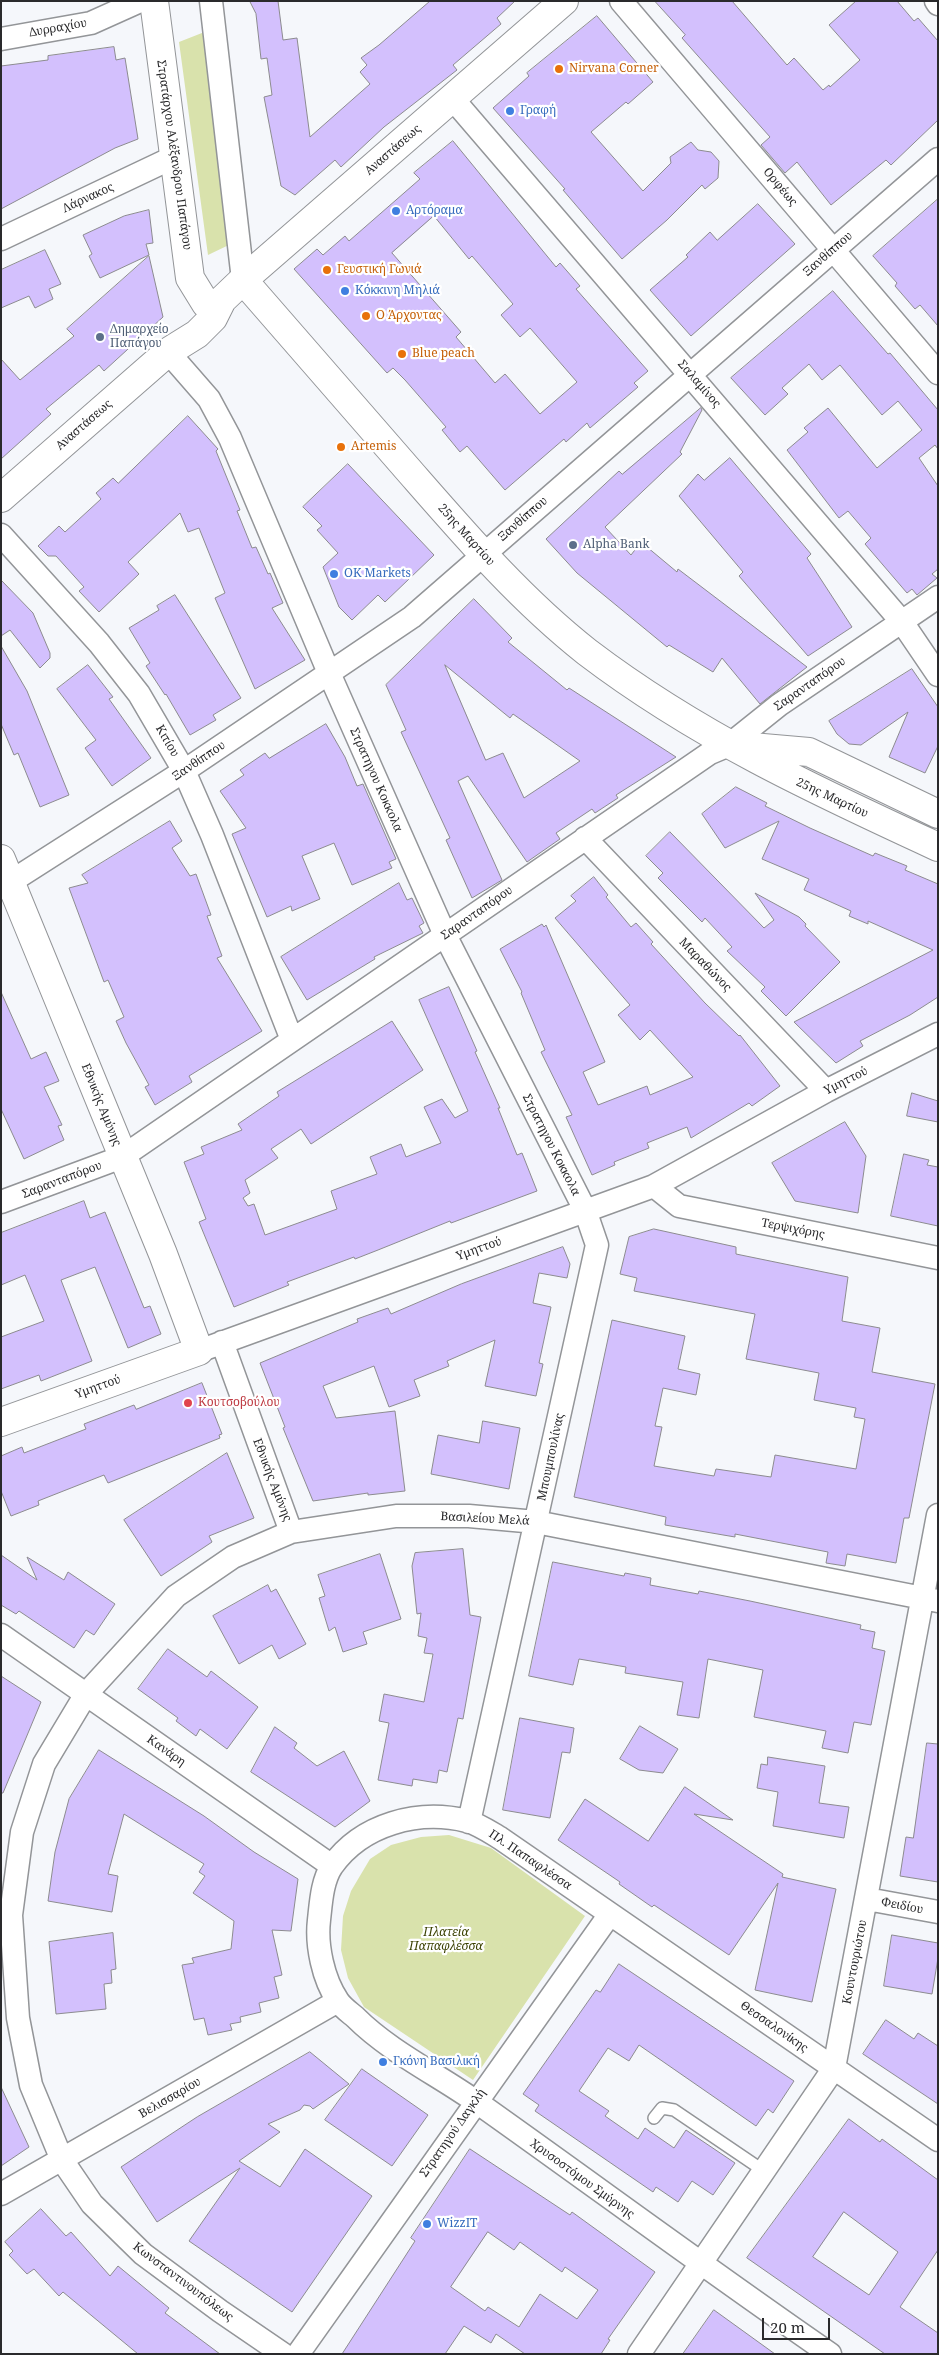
<!DOCTYPE html>
<html>
<head>
<meta charset="utf-8">
<style>
	body { margin:0 }
	#map { position:relative; width:939px; height:2355px; overflow:hidden; background:#f5f7fb; font-family:"Noto Serif",serif }
	canvas { display:block }
	.frame { position:absolute; inset:0; border:2px solid #2a2a2c; pointer-events:none }
	.scale { position:absolute; left:762px; top:2318px; width:68px; height:22px; box-sizing:border-box; border:2px solid #2a2a2c; border-top:0; padding-left:6px; font-size:15px; line-height:18px; white-space:nowrap; color:#2a2a2c; -webkit-text-stroke:4px #fff; paint-order:stroke }
</style>
</head>
<body>
<div id="map">
<canvas width="939" height="2355"></canvas>
<div class="frame"></div>
<div class="scale">20 m</div>
</div>
<script>
const g = document.querySelector('canvas').getContext('2d');
g.lineJoin = 'round';
function fillPath(path, color) { g.fillStyle = color; g.fill(path, 'evenodd'); }
function strokePath(path, color, width, dash) { g.strokeStyle = color; g.lineWidth = width; g.lineCap = dash ? 'butt' : 'round'; g.setLineDash(dash || []); g.stroke(path); }
function drawText(font, color, halo, rows, align = 'center') {
  g.font = font + ' "Noto Serif",serif'; g.lineWidth = 4.5; g.setLineDash([]); g.textBaseline = 'middle'; g.strokeStyle = halo; g.fillStyle = color; for (const [text, x, y, turn = 0] of rows) {
    g.save(); g.translate(x, y); g.rotate((+turn || 0) * Math.PI / 180); g.textAlign = isNaN(turn) ? turn : align; if (halo) g.strokeText(text, 0, 0); g.fillText(text, 0, 0); g.restore();
  }
}
const green = new Path2D(`
	M207,31L235,242L208,255L179,42Z
	M449,1835L491,1848L585,1916L473,2080L364,2007L348,1978L341,1950L343,1916L351,1891L370,1859L391,1845L421,1837Z`);
const building = new Path2D(`
	M250,1H278L283,40L297,38L310,137L370,84L360,72L367,65L361,58L379,45L430,1H515L497,18L501,24L453,65L457,70L384,127L341,167L335,160L295,195L281,186L264,97L272,95L267,58L261,59L256,14Z
	M655,1H732L787,65L794,58L823,90L829,85L830,87L860,60L829,25L856,1H897L914,21L918,18L938,41V120L891,165L886,160L831,205L797,162L785,173L761,145L770,137L682,38L685,35Z
	M597,16L653,82L628,104L626,102L591,132L643,191L671,163L670,157L691,142L698,150L711,152L719,161L718,178L705,189L702,185L667,220L622,259L563,190L565,189L493,108L529,76L527,73Z
	M114,47L116,60L125,58L138,139L115,148L1,209V66L48,60V56Z
	M453,141L556,267L560,263L580,286L576,289L648,371L634,383L638,387L590,428L587,423L566,442L564,439L505,490L467,446L460,452L442,430L446,427L405,380L393,368L387,373L294,269L317,249L323,255L345,236L349,241L420,179L414,173ZM434,216L469,259L472,256L513,304L501,315L520,337L530,328L577,382L540,414L505,374L495,383L456,337L461,332L392,253Z
	M938,199V326L920,305L915,309L895,286L897,283L873,256Z
	M758,204L795,244L691,336L650,290L688,257L686,255L710,232L717,240Z
	M149,210L153,243L146,244L149,255L100,278L89,256L92,254L83,235L124,216Z
	M45,250L61,284L49,289L53,299L35,308L29,296L1,308V270Z
	M149,256L163,317L104,371L99,365L46,409L51,414L1,459V359L20,380L74,336L67,329Z
	M833,291L888,354L890,353L938,410V449L935,445L919,458L938,486V569L932,574L937,578L917,595L912,589L907,593L865,544L871,538L848,511L839,518L787,450L808,432L804,428L828,408L877,468L922,430L898,401L882,415L840,365L822,380L809,364L782,388L788,394L765,415L731,378Z
	M701,408L702,410L680,452L682,454L605,527L631,555L641,542L677,572L678,569L807,667L760,704L722,658L713,672L669,645L667,647L577,573L546,539L619,471L622,474Z
	M188,416L218,449L216,451L240,510L237,511L252,548L256,547L268,574L270,573L283,603L272,608L305,660L255,689L215,598L225,593L199,528L188,532L180,513L128,562L139,574L99,612L79,591L84,587L56,556H48L38,546L59,526L65,532L101,499L96,493L113,478L118,483Z
	M730,458L811,554L807,558L852,627L808,656L739,576L743,572L679,496L698,474L704,480Z
	M348,464L434,555L385,602L378,595L352,620L339,607L323,567L338,553L317,530L322,526L303,507Z
	M1,580L33,613L50,653V658L40,668L10,630L1,636Z
	M175,595L241,698L213,715L216,720L190,735L166,694L165,695L146,666L150,663L129,628L159,610L157,606Z
	M474,599L512,638L508,642L567,690L569,688L676,757L616,795L618,798L595,813L592,809L556,833L560,839L527,862L468,776L458,781L502,880L472,898L446,840L450,838L401,732L406,730L386,685ZM445,665L510,718L513,714L580,761L524,798L503,753L486,760Z
	M1,646L27,691L69,795L40,807L18,753L14,755L1,724Z
	M88,665L113,697L109,699L151,758L112,786L85,748L96,740L57,689Z
	M912,669L938,707V746L925,773L889,757L908,712L861,745L849,744L837,734L829,721Z
	M326,724L345,757L357,786L363,784L396,859L389,862L392,868L352,885L334,843L302,856L320,899L292,911L291,906L267,917L232,834L246,828L220,791L244,775L240,770L265,753L269,758Z
	M736,787L767,803L765,806L810,828L873,856L875,853L907,866L905,870L938,884V997L910,1015L860,1041L863,1046L836,1063L794,1022L933,950L868,921V924L849,916L851,911L804,890L809,879L762,859L779,821L725,848L702,814Z
	M170,821L182,841L172,848L190,876L196,874L211,915L207,916L222,956L217,958L262,1031L189,1076L192,1082L155,1105L145,1087L149,1085L126,1043L116,1021L124,1017L108,980L104,982L69,888L88,883L82,875Z
	M670,832L764,928L774,920L755,893L799,917L806,924L805,926L840,962L786,1016L761,991L765,987L727,951L732,947L705,918L702,922L658,878L663,873L646,856Z
	M594,877L608,895L606,897L631,927L636,923L653,942L651,944L705,1003L739,1036L740,1035L780,1086L752,1106L749,1103L691,1138L687,1127L647,1143L649,1148L614,1162L615,1165L592,1175L566,1117L572,1115L541,1052L545,1050L521,993L522,992L500,949L542,924L544,927L546,925L605,1062L583,1072L598,1105L647,1086L650,1095L693,1077L650,1030L640,1040L618,1015L630,1005L555,918L576,901L571,896Z
	M399,883L407,900L412,898L424,923L419,926L423,933L374,957L375,959L307,1000L281,957Z
	M449,987L477,1051L475,1052L500,1108H498L517,1155L522,1153L537,1191L451,1223L450,1221L378,1250L355,1259L354,1257L287,1282L289,1285L234,1307L199,1222L206,1219L184,1162L204,1154L201,1147L242,1130L238,1124L279,1096L277,1092L392,1021L423,1070L311,1144L301,1129L271,1149L278,1158L245,1180L250,1193L243,1198L248,1206L254,1204L265,1235L337,1209L331,1191L377,1174L370,1157L401,1144L406,1157L441,1143L424,1107L442,1099L455,1118L468,1111L419,1000Z
	M1,992L31,1059L46,1052L59,1081L44,1087L62,1125L58,1126L64,1140L24,1159L1,1109Z
	M912,1093L938,1101V1122L907,1116Z
	M845,1122L866,1156L858,1213L795,1201L772,1163Z
	M904,1154L929,1160L927,1165L938,1167V1226L891,1216Z
	M84,1201L90,1218L105,1212L144,1308L150,1306L161,1334L128,1348L95,1267L61,1280L92,1361L41,1381L39,1375L1,1389V1337L44,1321L25,1275L1,1285V1233Z
	M654,1229L736,1247V1254L848,1277L842,1321L880,1328L872,1372L935,1384L909,1518H904L896,1563L847,1554L845,1566L826,1563L828,1552L735,1534V1537L665,1525L666,1517L574,1497L612,1320L685,1336L678,1369L700,1374L696,1395L663,1388L655,1426L662,1427L654,1466L714,1476L716,1469L771,1477L775,1455L856,1469L865,1419L854,1417L856,1408L814,1400L819,1373L746,1359L755,1314L634,1291L637,1278L620,1274L629,1237Z
	M563,1247L570,1264L567,1278L539,1273L533,1303L551,1307L539,1363L543,1364L536,1396L485,1386L495,1340L447,1361L449,1366L414,1380L420,1396L389,1407L374,1366L323,1386L336,1418L395,1411L405,1491L368,1495V1493L313,1501L283,1428L285,1427L260,1363L358,1322L357,1319L388,1308L391,1314L461,1284Z
	M202,1383L222,1434L219,1435L220,1438L108,1483L104,1475L38,1501L39,1505L11,1516L1,1491V1456L22,1447L24,1453L86,1429L84,1424L134,1405L136,1409Z
	M483,1421L520,1428L509,1489L431,1474L438,1435L479,1443Z
	M227,1453L254,1518L209,1536L212,1542L161,1576L124,1520Z
	M463,1549L470,1615L481,1617L463,1719L458,1718L447,1772L439,1770L437,1783L413,1779L412,1786L378,1780L389,1723L379,1721L384,1694L424,1702L433,1654L424,1653L427,1638L418,1636L421,1613L417,1614L412,1566L415,1553Z
	M380,1554L401,1619L363,1632L367,1644L343,1652L335,1627L329,1631L319,1598L325,1596L318,1575Z
	M1,1555L37,1580L27,1557L64,1580L68,1572L115,1604L94,1635L86,1630L74,1648L19,1611L16,1614L1,1605Z
	M553,1562L624,1576L625,1573L651,1578L650,1585L698,1594L699,1591L750,1601L861,1625L860,1629L875,1632L872,1648L885,1651L871,1725L854,1722L848,1753L822,1748L826,1731L754,1717L763,1670L708,1659L699,1718L677,1715L683,1682L625,1673L626,1667L579,1659L573,1685L529,1676Z
	M268,1585L271,1592L276,1589L306,1644L279,1659L272,1645L239,1664L213,1616Z
	M168,1649L207,1677L211,1671L258,1707L227,1749L200,1729L196,1736L176,1721L178,1718L138,1689Z
	M1,1676L41,1702L3,1793H1Z
	M520,1718L574,1728L570,1753L562,1752L550,1818L503,1810Z
	M640,1726L678,1749L663,1773L639,1770L620,1759Z
	M275,1727L297,1743L294,1748L317,1766L344,1751L370,1801L335,1827L251,1772Z
	M927,1743L938,1744V1882L900,1876L906,1837L913,1838Z
	M99,1750L204,1816L254,1852L298,1879L291,1931L272,1930L282,1975L274,1977L279,1998L259,2003L261,2012L240,2017L241,2022L230,2024L232,2030L208,2035L204,2018L194,2020L182,1965L194,1963L192,1958L231,1949L234,1921L193,1893L205,1876L199,1872L204,1864L124,1814L108,1874L118,1876L112,1912L48,1901L55,1852L69,1799Z
	M768,1757L825,1766L819,1803L849,1807L844,1838L773,1826L778,1792L757,1788L761,1764L767,1765Z
	M685,1787L733,1820L694,1814L783,1874L782,1877L836,1889L812,2002L755,1990L778,1883L729,1955L654,1905L652,1907L619,1884L620,1882L558,1840L585,1799L648,1841Z
	M113,1933L116,1969L111,1970L112,1983L104,1984L106,2009L56,2014L49,1942Z
	M892,1935L938,1943V1958L932,1994L884,1986Z
	M619,1964L794,2081L773,2113L768,2109L756,2126L639,2045L629,2061L608,2048L579,2091L609,2111L605,2116L638,2139L645,2128L674,2148L686,2130L735,2163L713,2195L692,2181L678,2202L656,2187L653,2192L535,2111L539,2105L523,2094L596,1990L600,1992Z
	M886,2020L914,2039L918,2033L938,2046V2104L863,2054Z
	M310,2052L349,2084L313,2109L310,2106L304,2105L300,2110L268,2124L280,2132L239,2161L280,2187L305,2149L372,2196L292,2312L189,2241L240,2168L157,2222L121,2167L197,2117Z
	M362,2069L428,2115L392,2166L325,2120Z
	M1,2087L29,2147L1,2166Z
	M849,2119L880,2142L882,2139L938,2180V2250L900,2307L938,2333V2354H885L747,2258ZM844,2212L898,2252L869,2295L813,2257Z
	M470,2149L570,2215L572,2212L655,2272L608,2339L610,2340L601,2354H525L496,2334L491,2343L464,2326L445,2354H342L415,2241L411,2238ZM488,2232L514,2250L520,2242L562,2272L565,2267L598,2290L577,2319L540,2294L519,2327L488,2307L485,2311L451,2287Z
	M41,2209L66,2236L71,2232L110,2276L118,2266L169,2308L165,2313L220,2354H138L63,2292L59,2296L34,2269L27,2274L9,2255L13,2251L5,2242Z
	M714,2310L775,2354H683Z`);
const service = new Path2D(`
	M654,2118L662,2108L674,2110L764,2171`);
const minor = new Path2D(`
	M211,1L243,280
	M621,1L938,373
	M936,1L938,4
	M1,39L91,23L140,1
	M452,98L902,622L938,675
	M1,239L174,157
	M168,352L209,399L230,438L329,673L445,935L585,1210L597,1245L469,1822
	M1,535L99,643L139,694L184,771L212,835L292,1040
	M585,838L826,1091
	M1,888L184,771L412,617L938,159
	M654,1186L679,1206L938,1258
	M1,1202L122,1157L710,753L729,745L779,705L938,597
	M222,1342L291,1532
	M199,1351L654,1186L826,1091L938,1034
	M1,1635L332,1866
	M867,1899L938,1912
	M1,2194L338,2001
	M283,2354L220,2311L143,2254L92,2204L62,2160L31,2085L18,2018L11,1915L22,1832L44,1764L86,1694L176,1596L233,1557L291,1532L396,1516H469L536,1522L938,1601
	M298,2354L610,1914
	M639,2354L834,2068L938,1515
	M830,2354C711,2272 595,2186 478,2103C437,2074 390,2052 355,2017C349,2012 342,2007 338,2001C323,1979 316,1945 319,1920C321,1902 322,1881 332,1866C362,1824 418,1809 467,1821C478,1824 490,1832 500,1838L938,2140`);
const tertiary = new Path2D(`
	M154,1L190,278L206,304
	M243,280C299,345 355,409 411,473C466,536 521,600 587,652C696,735 814,790 938,847
	M1,498L168,352L197,334L213,318L222,300L243,280L564,1
	M740,746L809,752L938,814
	M1,859L163,1254L199,1351L1,1422`);
const markers = [
	[559,69,5,"#e8710a"],
	[510,111,5,"#3f7fe0"],
	[396,211,5,"#3f7fe0"],
	[327,270,5,"#e8710a"],
	[345,291,5,"#3f7fe0"],
	[366,316,5,"#e8710a"],
	[100,337,5,"#5c6f8a"],
	[402,354,5,"#e8710a"],
	[341,447,5,"#e8710a"],
	[573,545,5,"#5c6f8a"],
	[334,574,5,"#3f7fe0"],
	[188,1403,5,"#e0444e"],
	[383,2062,5,"#3f7fe0"],
	[427,2224,5,"#3f7fe0"]
];
const streetNames = [
	["Δυρραχίου",58,28,-10],
	["Αναστάσεως",393,150,-41],
	["Στρατάρχου Αλέξανδρου Παπάγου",174,155,82],
	["Ορφέως",780,187,50],
	["Λάρνακος",88,198,-25],
	["Ξανθίππου",828,254,-41],
	["Σαλαμίνος",699,384,49],
	["Αναστάσεως",84,425,-41],
	["Ξανθίππου",523,519,-41],
	["25ης Μαρτίου",466,535,48],
	["Σαρανταπόρου",810,684,-35],
	["Κιτίου",167,741,60],
	["Ξανθίππου",199,761,-34],
	["Στρατηγου Κοκκολα",376,780,66],
	["25ης Μαρτίου",832,798,25],
	["Σαρανταπόρου",477,913,-35],
	["Μαραθώνος",705,965,46],
	["Υμηττού",846,1081,-27],
	["Εθνικής Αμύνης",101,1105,68],
	["Στρατηγου Κοκκολα",551,1145,63],
	["Σαρανταπόρου",62,1180,-21],
	["Τερψιχόρης",793,1229,11],
	["Υμηττού",479,1249,-20],
	["Υμηττού",98,1387,-20],
	["Μπουμπουλίνας",551,1457,-78],
	["Εθνικής Αμύνης",272,1480,69],
	["Βασιλείου Μελά",485,1519,3],
	["Κανάρη",166,1751,35],
	["Πλ. Παπαφλέσσα",530,1860,34],
	["Φειδίου",902,1906,11],
	["Κουντουριώτου",855,1962,-79],
	["Θεσσαλονίκης",774,2027,35],
	["Βελισσαρίου",170,2098,-30],
	["Στρατηγού Δαγκλή",453,2133,-55],
	["Χρυσοστόμου Σμύρνης",582,2179,36],
	["Κωνσταντινουπόλεως",183,2282,37]
];
const foodNames = [
	["Nirvana Corner",569,69],
	["Γευστική Γωνιά",337,270],
	["Ο Άρχοντας",376,316],
	["Blue peach",412,354],
	["Artemis",351,447]
];
const shopNames = [
	["Γραφή",520,111],
	["Αρτόραμα",406,211],
	["Κόκκινη Μηλιά",355,291],
	["OK Markets",344,574],
	["Γκόνη Βασιλική",393,2062],
	["WizzIT",437,2224]
];
const serviceNames = [
	["Δημαρχείο",110,330],
	["Παπάγου",110,344],
	["Alpha Bank",583,545]
];
const healthNames = [
	["Κουτσοβούλου",198,1403]
];
const parkNames = [
	["Πλατεία",446,1933],
	["Παπαφλέσσα",446,1947]
];
fillPath(green, '#d9e2ac');
fillPath(building, '#d3c0fd');
strokePath(building, '#8c8b8f', 1);
strokePath(service, '#939598', 14);
strokePath(minor, '#939598', 25);
strokePath(tertiary, '#939598', 30);
strokePath(service, '#fff', 11);
strokePath(minor, '#fff', 22);
strokePath(tertiary, '#fff', 28);
for (const [x, y, r, color] of markers) { const dot = new Path2D(); dot.arc(x, y, r, 0, 2 * Math.PI); g.fillStyle = color; g.fill(dot); strokePath(dot, '#fff', 2); }
drawText('12px', '#2a2a2c', '#fff', streetNames);
drawText('12px', '#c56008', '#fff', foodNames, 'left');
drawText('12px', '#366cbe', '#fff', shopNames, 'left');
drawText('12px', '#4e5e75', '#fff', serviceNames, 'left');
drawText('12px', '#be3a42', '#fff', healthNames, 'left');
drawText('italic 12px', '#3a4000', '#fff', parkNames);
</script>
</body>
</html>
